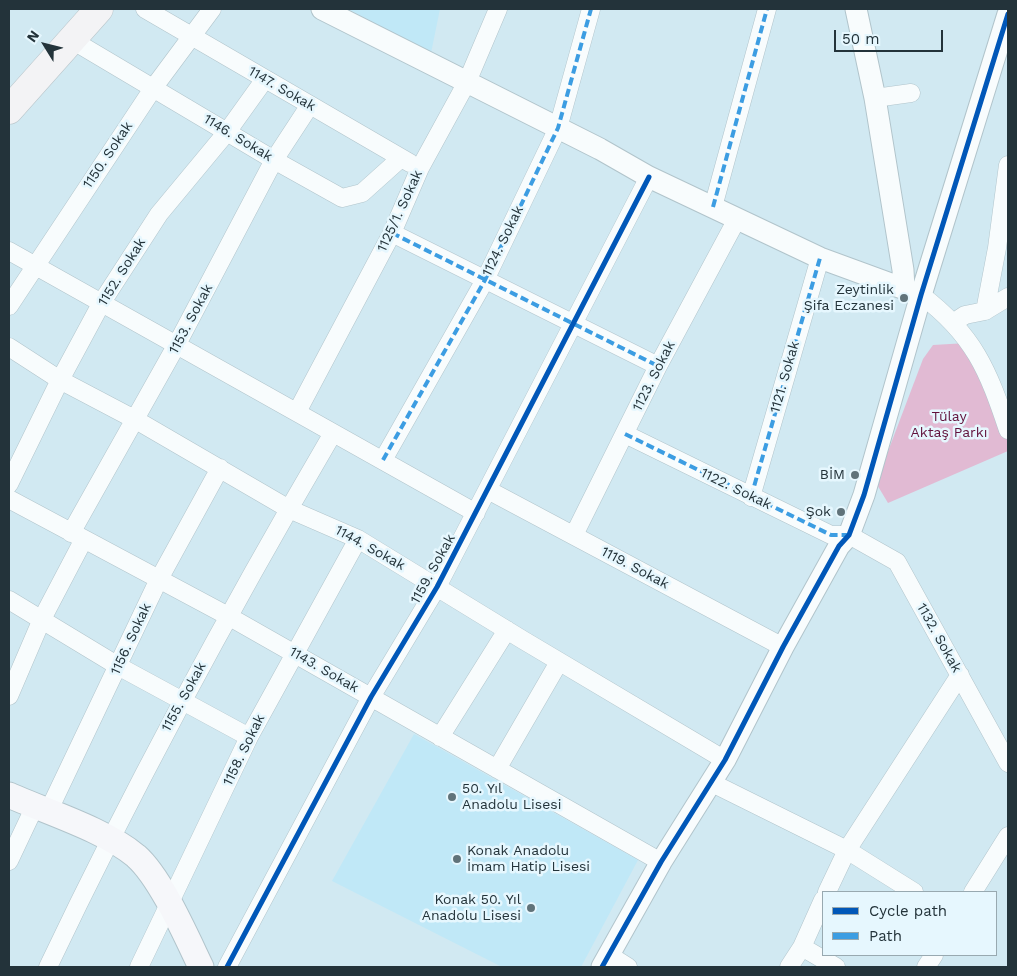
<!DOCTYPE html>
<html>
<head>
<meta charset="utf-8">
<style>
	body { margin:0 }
	#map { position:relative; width:1017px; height:976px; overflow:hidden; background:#d1e9f2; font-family:"Work Sans",sans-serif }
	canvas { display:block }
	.frame { position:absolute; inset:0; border:10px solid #23333a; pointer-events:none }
	.legend { position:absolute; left:822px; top:891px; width:175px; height:65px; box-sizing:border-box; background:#e6f7fe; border:1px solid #98a9b0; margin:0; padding:6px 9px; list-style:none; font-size:15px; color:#23333a }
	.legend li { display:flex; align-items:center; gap:10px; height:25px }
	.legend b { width:25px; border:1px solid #98a9b0 }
	.north { position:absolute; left:20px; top:20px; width:50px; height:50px; -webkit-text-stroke:4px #e6f7fe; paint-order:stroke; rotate:306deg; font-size:14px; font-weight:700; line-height:20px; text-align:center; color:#23333a }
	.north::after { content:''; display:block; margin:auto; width:18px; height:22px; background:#23333a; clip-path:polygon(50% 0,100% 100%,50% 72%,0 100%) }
	.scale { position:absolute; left:834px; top:30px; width:109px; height:22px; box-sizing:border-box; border:2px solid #23333a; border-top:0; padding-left:6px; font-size:15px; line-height:18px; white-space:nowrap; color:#23333a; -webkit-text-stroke:4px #e6f7fe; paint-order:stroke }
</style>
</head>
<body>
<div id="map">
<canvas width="1017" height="976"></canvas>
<div class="frame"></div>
<ul class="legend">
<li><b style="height:6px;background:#0057b8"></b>Cycle path</li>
<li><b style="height:6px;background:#3c9de2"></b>Path</li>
</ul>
<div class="north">N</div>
<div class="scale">50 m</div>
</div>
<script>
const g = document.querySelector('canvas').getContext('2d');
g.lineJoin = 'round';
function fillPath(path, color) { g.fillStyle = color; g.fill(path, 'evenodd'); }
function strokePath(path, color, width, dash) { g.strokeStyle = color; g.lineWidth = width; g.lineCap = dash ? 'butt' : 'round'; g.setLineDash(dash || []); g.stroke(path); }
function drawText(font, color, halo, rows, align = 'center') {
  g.font = font + ' "Work Sans",sans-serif'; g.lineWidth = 5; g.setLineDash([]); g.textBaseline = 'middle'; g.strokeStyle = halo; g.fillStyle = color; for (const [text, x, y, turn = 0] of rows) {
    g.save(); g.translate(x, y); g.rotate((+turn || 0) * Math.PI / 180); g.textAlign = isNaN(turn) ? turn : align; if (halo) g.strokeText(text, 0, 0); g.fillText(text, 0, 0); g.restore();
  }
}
const built = new Path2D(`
	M348,9H440L431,53Z
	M414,734L638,860L581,967H502L332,881Z`);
const green = new Path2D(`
	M967,343L1008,437V451L888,503L876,483L923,359L933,345Z`);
const minor = new Path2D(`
	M145,9L410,163
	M72,40L274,160L342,198L362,193L401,158
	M875,98L911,93
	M713,207L767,9
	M392,233L658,366
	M9,251L476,513
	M921,295C974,335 988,370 1008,430
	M9,306L154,87L212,9
	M985,311L1008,297
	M953,323L965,315L985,311L997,248L1008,165
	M9,347L60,380L136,420L289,509L358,539L523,640L725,760
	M297,412L392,233L420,168L467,82L498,9
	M625,434L831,535H849L897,562L1008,763
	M383,460L485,280L558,128L591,9
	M9,484L60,380L102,302L159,214L227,132L265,79
	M488,490L783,647
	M751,497L820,258
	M9,499L228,616L661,862
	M71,533L176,346L274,160L310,105
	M574,535L658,366L737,219
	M9,600L118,666L249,737
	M9,696L42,619L84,539
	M440,737L507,630
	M497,769L559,662
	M712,783L847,850L914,892
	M48,812L158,581L220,468
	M9,861L35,806
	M827,892L847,850L960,675
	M973,892L1008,836
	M802,947L836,967
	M609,955L628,967
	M48,967C135,784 230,609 333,433
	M139,967L249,737L358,539
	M227,967L371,697L437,587L649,177
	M789,967L802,947L823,900
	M926,967L934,955`);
const tertiary = new Path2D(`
	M322,9L600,149L649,177L820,258L921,295
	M856,9L875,98L903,270L904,289
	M602,967L661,862L725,760L783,647L839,546L849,535L864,495L921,295L1008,14`);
const secondary = new Path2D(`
	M9,795C47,812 105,830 136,856C161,878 186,936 201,967`);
const primary = new Path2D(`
	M9,110L99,9`);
const quiet = new Path2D(`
	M713,207L767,9
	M392,233L658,366
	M625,434L831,535H849
	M383,460L485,280L558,128L591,9
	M751,497L820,258`);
const cycleway = new Path2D(`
	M227,967L371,697L437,587L649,177
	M602,967L661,862L725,760L783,647L839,546L849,535L864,495L921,295L1008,14`);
const markers = [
	[904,298,5,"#60737a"],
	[855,475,5,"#60737a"],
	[841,512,5,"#60737a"],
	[452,797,5,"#60737a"],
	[457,859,5,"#60737a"],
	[531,908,5,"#60737a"]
];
const streetNames = [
	["1147. Sokak",282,89,30],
	["1146. Sokak",238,138,31],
	["1150. Sokak",108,155,-56],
	["1125/1. Sokak",400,211,-65],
	["1124. Sokak",503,241,-64],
	["1152. Sokak",122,272,-58],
	["1153. Sokak",191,319,-62],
	["1123. Sokak",654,376,-63],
	["1121. Sokak",785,377,-74],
	["1122. Sokak",736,489,26],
	["1144. Sokak",370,548,29],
	["1119. Sokak",635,568,28],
	["1159. Sokak",433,569,-61],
	["1132. Sokak",939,638,61],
	["1156. Sokak",131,639,-65],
	["1143. Sokak",324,670,30],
	["1155. Sokak",184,697,-61],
	["1158. Sokak",244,750,-64]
];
const poiNames = [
	["Zeytinlik",894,290],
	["Şifa Eczanesi",894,306],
	["BİM",845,475],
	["Şok",831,512],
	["50. Yıl",462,789,"left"],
	["Anadolu Lisesi",462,805,"left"],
	["Konak Anadolu",467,851,"left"],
	["İmam Hatip Lisesi",467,867,"left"],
	["Konak 50. Yıl",521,900],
	["Anadolu Lisesi",521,916]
];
const parkNames = [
	["Tülay",949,417],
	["Aktaş Parkı",949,433]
];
fillPath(built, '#c0e8f7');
fillPath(green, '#e1bad3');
strokePath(minor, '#b1c4cb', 19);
strokePath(tertiary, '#b1c4cb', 23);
strokePath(secondary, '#b1c4cb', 27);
strokePath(primary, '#bac6cb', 29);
strokePath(minor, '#f8fcfd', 18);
strokePath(tertiary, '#f8fcfd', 21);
strokePath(secondary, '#f6f7fa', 25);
strokePath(primary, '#f3f3f5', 28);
strokePath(quiet, '#3c9de2', 4, [8, 4]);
strokePath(cycleway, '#0057b8', 5);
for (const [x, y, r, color] of markers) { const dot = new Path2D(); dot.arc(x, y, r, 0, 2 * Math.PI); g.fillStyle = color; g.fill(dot); strokePath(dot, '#e6f7fe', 2); }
drawText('14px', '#23333a', '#e6f7fe', streetNames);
drawText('14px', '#23333a', '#e6f7fe', poiNames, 'right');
drawText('14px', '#61113b', '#e6f7fe', parkNames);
</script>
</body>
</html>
